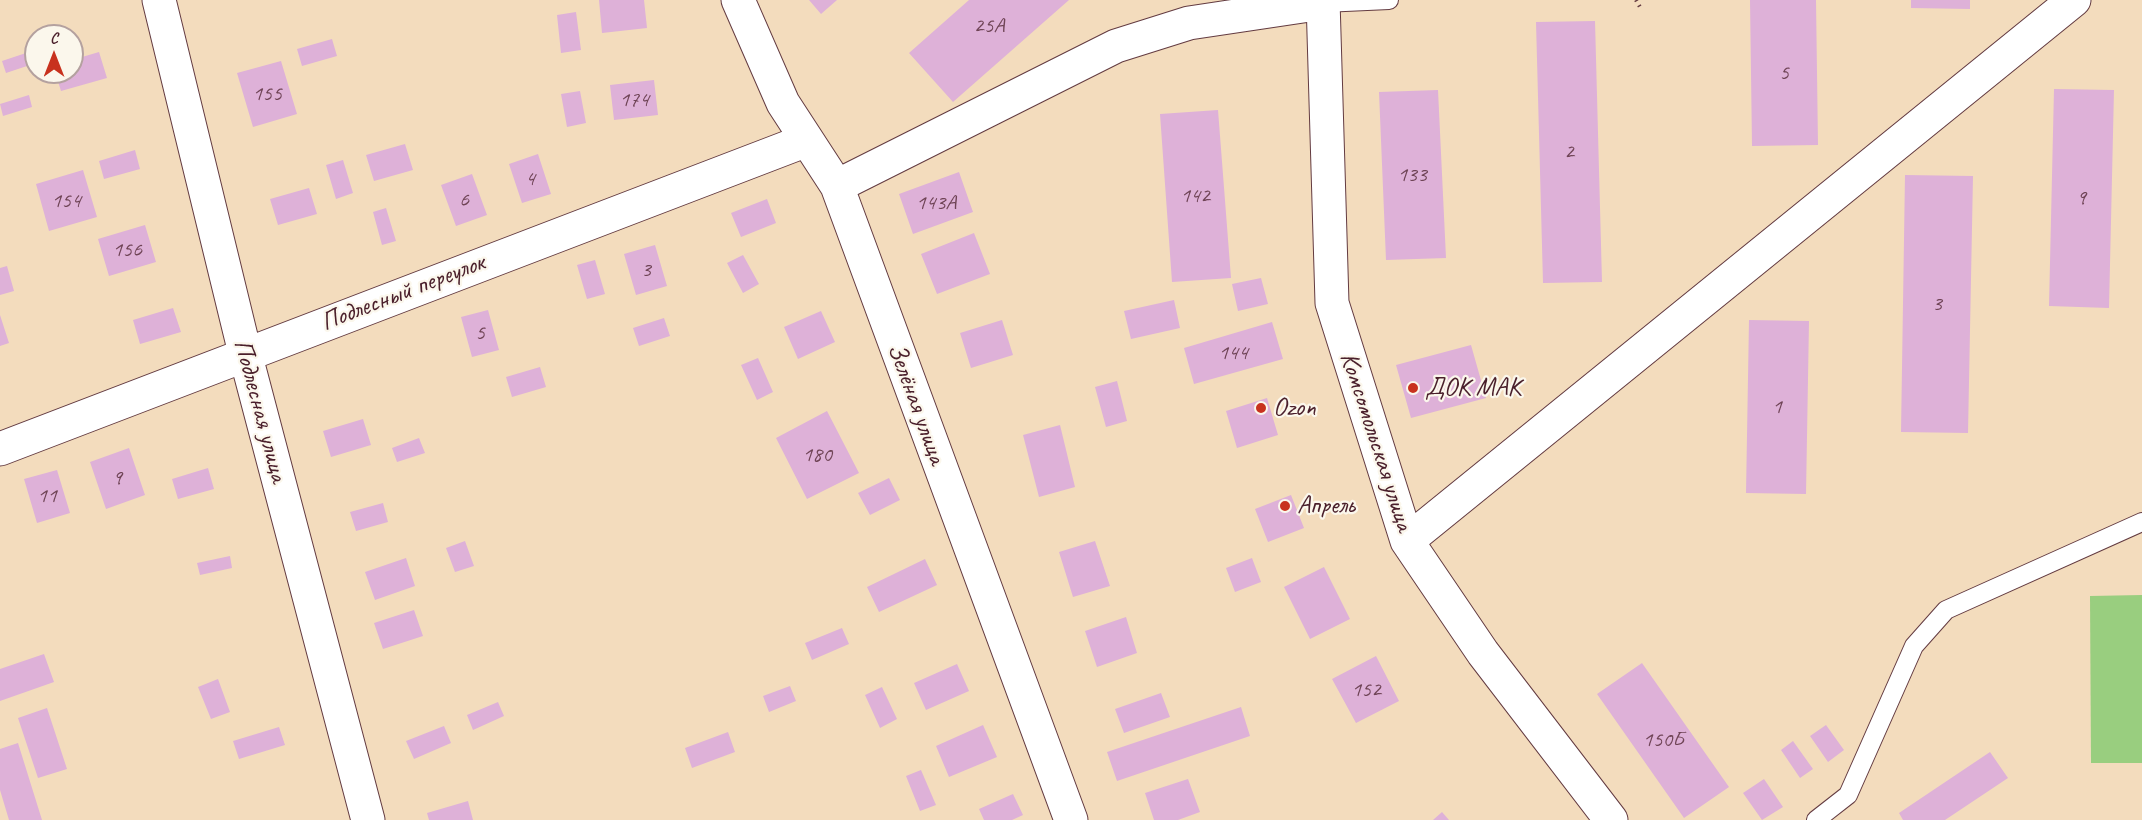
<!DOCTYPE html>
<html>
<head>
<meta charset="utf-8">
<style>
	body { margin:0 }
	#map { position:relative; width:2142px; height:820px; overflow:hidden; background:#f3dcbd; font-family:Caveat,sans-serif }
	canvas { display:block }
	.north { position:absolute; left:24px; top:24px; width:60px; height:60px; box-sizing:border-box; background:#fbf7ec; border:2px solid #b4a19f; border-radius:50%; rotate:0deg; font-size:16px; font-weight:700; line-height:24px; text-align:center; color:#4a1f2b }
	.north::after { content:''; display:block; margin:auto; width:21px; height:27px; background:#c8321e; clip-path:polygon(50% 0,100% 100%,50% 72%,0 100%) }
</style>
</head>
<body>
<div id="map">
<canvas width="2142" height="820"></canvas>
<div class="north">С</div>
</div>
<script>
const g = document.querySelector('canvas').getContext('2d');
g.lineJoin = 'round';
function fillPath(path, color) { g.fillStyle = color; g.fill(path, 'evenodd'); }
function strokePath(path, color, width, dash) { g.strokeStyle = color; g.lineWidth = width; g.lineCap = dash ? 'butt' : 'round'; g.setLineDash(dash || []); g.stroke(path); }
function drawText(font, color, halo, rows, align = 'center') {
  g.font = font + ' Caveat,sans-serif'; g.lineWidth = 4.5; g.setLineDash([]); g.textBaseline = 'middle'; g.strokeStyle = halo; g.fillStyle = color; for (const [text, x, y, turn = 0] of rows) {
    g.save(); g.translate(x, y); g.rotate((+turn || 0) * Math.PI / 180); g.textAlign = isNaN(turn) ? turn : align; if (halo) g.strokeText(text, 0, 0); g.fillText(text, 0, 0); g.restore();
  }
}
const green = new Path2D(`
	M2142,595V763H2091L2090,596Z`);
const building = new Path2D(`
	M599,0H644L647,28L602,33Z
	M809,0H837L821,14Z
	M969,0H1069L953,102L909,53Z
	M1750,0H1816L1818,145L1752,146Z
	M1911,0H1970V9L1911,8Z
	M576,12L581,50L561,53L557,15Z
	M1595,21L1602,282L1543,283L1536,22Z
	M332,39L337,56L302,66L297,49Z
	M99,52L107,78L61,91L55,72H72V60Z
	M26,53L30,65L6,73L2,61Z
	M281,61L297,114L253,127L237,73Z
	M654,80L658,115L614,120L610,85Z
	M2054,89L2114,90L2109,308L2049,306Z
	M1438,90L1446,258L1386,260L1379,92Z
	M580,91L586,123L567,127L561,94Z
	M29,95L32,107L3,116L0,104Z
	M1218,110L1231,278L1172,282L1160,114Z
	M405,144L413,170L374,181L366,155Z
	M135,150L140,169L104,179L99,161Z
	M538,154L551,194L522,203L509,164Z
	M343,160L353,193L336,199L326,165Z
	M83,170L97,217L49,231L36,184Z
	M959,172L973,212L913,234L899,194Z
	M472,174L487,215L456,226L441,185Z
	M1905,175L1973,176L1968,433L1901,432Z
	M309,188L317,214L278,225L270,199Z
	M767,199L776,223L741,237L731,213Z
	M386,208L396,241L382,245L373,212Z
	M145,225L156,262L109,276L98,239Z
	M974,233L990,274L937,294L921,254Z
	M655,245L667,286L636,295L624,254Z
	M743,255L759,284L743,293L727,263Z
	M595,260L605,294L587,299L577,265Z
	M7,266L14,291L0,295V268Z
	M1261,278L1268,304L1238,311L1232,284Z
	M1174,300L1180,328L1131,339L1124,311Z
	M173,308L181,332L140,344L133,320Z
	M488,310L499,350L472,357L461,317Z
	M821,311L835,342L798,359L784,327Z
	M0,315L9,343L0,346Z
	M664,318L670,336L639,346L633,328Z
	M1002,320L1013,355L971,368L960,333Z
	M1749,320L1809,321L1806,494L1746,493Z
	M1272,322L1283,359L1194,384L1184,348Z
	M1471,345L1486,398L1411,418L1396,365Z
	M758,358L773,392L757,400L741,365Z
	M540,367L546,387L512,397L506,377Z
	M1117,381L1127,421L1106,427L1095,387Z
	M1267,398L1278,435L1237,448L1226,411Z
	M827,411L859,473L807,499L776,438Z
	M363,419L371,445L331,457L323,431Z
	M1060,425L1075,487L1039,497L1023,435Z
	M419,438L425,453L397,462L392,448Z
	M129,448L145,495L106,509L90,462Z
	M208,468L214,489L178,499L172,479Z
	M57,470L70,513L37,523L24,479Z
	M889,478L900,500L870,515L858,493Z
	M1291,495L1304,528L1268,542L1255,509Z
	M383,503L388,522L356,531L350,512Z
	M465,541L474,566L455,572L446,548Z
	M1095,541L1110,586L1073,597L1059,552Z
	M230,556L232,568L200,575L197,563Z
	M406,558L415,586L375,600L365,572Z
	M1252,558L1261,582L1235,592L1226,568Z
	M925,559L937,585L879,612L867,587Z
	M1324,567L1350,619L1310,639L1284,587Z
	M414,610L423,636L383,649L374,623Z
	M1126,617L1137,653L1097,667L1085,631Z
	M842,628L849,644L812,660L805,643Z
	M44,654L54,682L0,701V669Z
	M1376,656L1399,701L1356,723L1332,679Z
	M1642,663L1729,787L1684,818L1597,694Z
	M957,664L969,691L926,710L914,683Z
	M218,679L230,712L211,719L198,687Z
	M790,686L796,701L769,712L763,696Z
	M882,687L897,719L880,728L865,695Z
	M1161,693L1170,717L1124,733L1115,709Z
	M498,702L504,716L473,730L467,715Z
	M1241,707L1250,736L1117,781L1107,752Z
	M47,708L67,769L38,778L18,718Z
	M983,725L997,757L949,777L936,746Z
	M1826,725L1844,750L1828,762L1810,736Z
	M444,726L451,743L414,759L406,741Z
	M279,727L285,745L239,759L233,741Z
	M728,732L735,752L692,768L685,748Z
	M1793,741L1813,769L1800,778L1781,750Z
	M18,743L42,820H9L0,790V749Z
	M1990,752L2008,778L1945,820H1903L1899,813Z
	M921,770L936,805L920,811L906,776Z
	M1188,779L1200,812L1178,820H1154L1145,793Z
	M1764,779L1783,807L1762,820L1743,793Z
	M1013,794L1023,815L1012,820H984L979,809Z
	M468,801L473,820H429L427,813Z
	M1442,812L1449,820H1433Z`);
const path = new Path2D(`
	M1636,0L1640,7`);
const service = new Path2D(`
	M1323,3L1389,0
	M1816,820L1848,795L1914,646L1946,610L2142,522`);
const minor = new Path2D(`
	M159,0L245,353L368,820
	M738,0L783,103L837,186L1071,820
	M1323,0L1332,303L1407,541L1483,653L1611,820
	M837,186L1116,46L1189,23L1323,3
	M0,449L807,140
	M1407,541L2074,0`);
const markers = [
	[1413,388,6,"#c8321e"],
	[1261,408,6,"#c8321e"],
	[1285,506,6,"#c8321e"]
];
const numberNames = [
	["25А",989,26],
	["5",1784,73],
	["155",267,94],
	["174",634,100],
	["2",1569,152],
	["133",1412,175],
	["4",530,179],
	["142",1195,196],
	["9",2081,198],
	["6",464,200],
	["154",66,201],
	["143А",936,203],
	["156",127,250],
	["3",646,270],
	["3",1937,304],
	["5",480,333],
	["144",1233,353],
	["1",1777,407],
	["180",817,455],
	["9",117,478],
	["11",47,496],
	["152",1366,690],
	["150Б",1663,740]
];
const streetNames = [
	["Подлесный переулок",403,293,-21],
	["Зелёная улица",916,404,70],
	["Подлесная улица",260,411,75],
	["Комсомольская улица",1376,442,72]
];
const poiNames = [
	["ДОК МАК",1425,388],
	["Ozon",1273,408],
	["Апрель",1297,506]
];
fillPath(green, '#99ce7f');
fillPath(building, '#deb1d8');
strokePath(service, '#633b41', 20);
strokePath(minor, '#633b41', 35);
strokePath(path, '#633b41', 4, [1.5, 4.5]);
strokePath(service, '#fff', 18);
strokePath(minor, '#fff', 33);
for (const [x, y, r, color] of markers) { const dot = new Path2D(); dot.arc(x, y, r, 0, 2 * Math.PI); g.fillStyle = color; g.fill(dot); strokePath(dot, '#fbf7ec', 2); }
drawText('22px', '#6f4456', null, numberNames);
drawText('26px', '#4a1f2b', '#fbf7ec', streetNames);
drawText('26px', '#4a1f2b', '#fbf7ec', poiNames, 'left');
</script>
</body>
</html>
